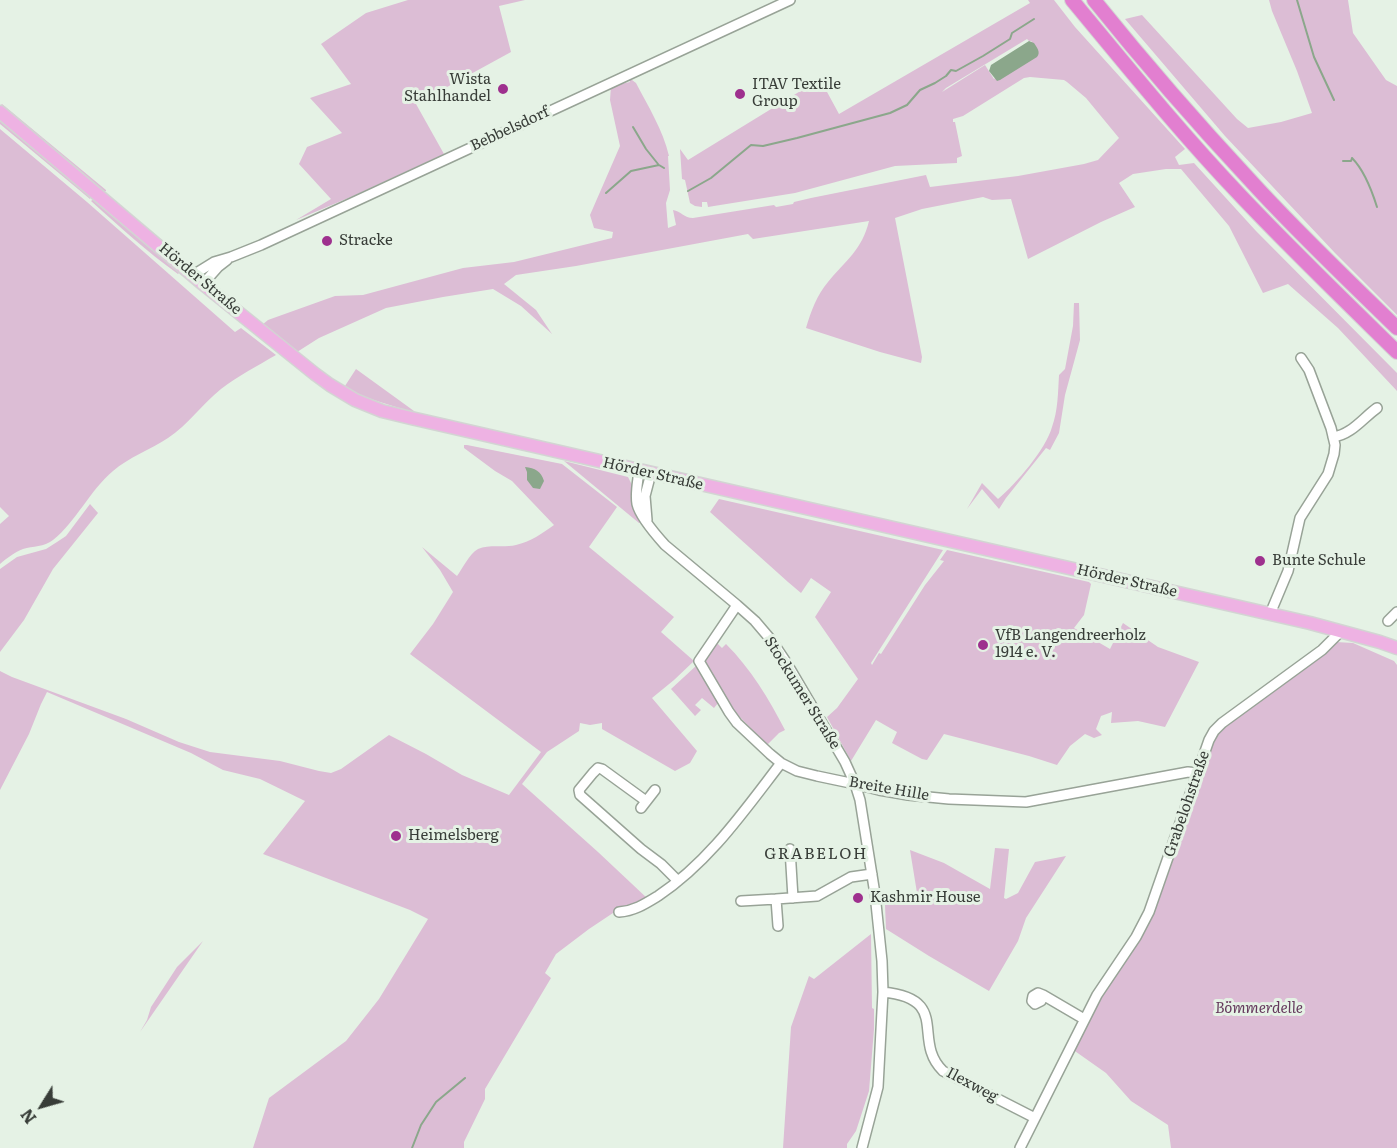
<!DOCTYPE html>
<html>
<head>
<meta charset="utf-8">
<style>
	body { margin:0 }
	#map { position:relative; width:1397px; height:1148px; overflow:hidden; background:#e5f2e5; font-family:Literata,serif }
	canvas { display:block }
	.north { position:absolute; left:12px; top:1076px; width:60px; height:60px; -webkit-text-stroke:4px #e5f2e5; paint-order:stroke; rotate:233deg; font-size:16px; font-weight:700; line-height:24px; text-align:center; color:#383d38 }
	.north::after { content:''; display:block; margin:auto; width:21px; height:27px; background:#383d38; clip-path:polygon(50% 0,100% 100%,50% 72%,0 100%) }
</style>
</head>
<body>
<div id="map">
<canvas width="1397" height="1148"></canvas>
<div class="north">N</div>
</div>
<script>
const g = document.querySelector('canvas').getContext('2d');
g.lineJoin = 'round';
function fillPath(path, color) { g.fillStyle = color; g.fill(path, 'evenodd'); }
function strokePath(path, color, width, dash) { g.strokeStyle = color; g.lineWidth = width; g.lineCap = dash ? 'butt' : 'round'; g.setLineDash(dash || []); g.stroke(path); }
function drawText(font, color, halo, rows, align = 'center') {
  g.font = font + ' Literata,serif'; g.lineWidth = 6; g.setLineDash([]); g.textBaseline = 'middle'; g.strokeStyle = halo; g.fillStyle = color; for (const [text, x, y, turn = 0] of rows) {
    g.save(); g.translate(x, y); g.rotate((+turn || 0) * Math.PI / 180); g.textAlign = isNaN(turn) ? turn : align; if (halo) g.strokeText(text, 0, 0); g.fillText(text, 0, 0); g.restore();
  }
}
const green = new Path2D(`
	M408,0H525L499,6L511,52L416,104L444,154L353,196L296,220L331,199L299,164L307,147L342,133L310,98L351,84L321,44L366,13Z
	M1028,0H1054L1075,27L1185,149L1175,157L1179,165L1194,163L1256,231L1397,373V391L1338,328L1288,284L1263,293L1229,226L1181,169H1166L1133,174L1119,183L1135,207L1101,222L1028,259L1011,199L992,200L983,197L922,209L895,218L922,357L921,363L880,352L806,328C811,311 817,295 828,282C846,260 862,250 869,221L753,239L748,234L576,266L516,275L504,284L536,310L552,334L521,306L493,289L443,297L386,308L319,338L297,352L262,325L268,320L335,296L363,295L463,268L514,262L612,238L613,232L594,228L590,215L620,146L610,100L611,86L630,82L629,80H632L636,83C648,106 663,130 669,156H668L670,190L666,203L668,228L676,225L673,210C681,211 684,218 693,218L774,205L776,207L793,204L794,202L811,198L926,175L930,187L1018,176L1084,164L1098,160L1119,138L1086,98L1067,82L1064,80L1030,77L1024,78L963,116L953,119V122H955L962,156L957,158V163L895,166L795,193L714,206L708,207L707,202H702V207L695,206L690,203L685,180L682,179L680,149L688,160L820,79L839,114L1030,3ZM1027,39L1029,41H1032L994,79L985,65L942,92L946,88Z
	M1269,0H1348L1353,33L1386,80L1397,86V315L1335,253L1225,136L1125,19L1142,15L1237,119L1248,128L1281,122L1312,113L1297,71L1272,11Z
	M2,104L106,190V191L104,192L1,108L0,106Z
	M0,117L91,196L90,199L0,124Z
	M0,129L87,202L235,332L241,328L276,355C257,366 238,376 221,389C202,404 188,425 168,438C150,450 129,457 113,471C90,490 76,522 53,540C44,547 33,546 23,549C15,552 7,558 0,564V524L9,516L0,507Z
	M94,199L180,272L178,274C147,252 120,227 91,201Z
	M1074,303H1079L1080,340L1065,395L1059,433L1050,450L1046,448L1006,498L999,509L982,489L967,509L982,483L998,499C1016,484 1046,449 1052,427C1058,411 1058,392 1059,375L1065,369L1073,326Z
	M356,369L414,411L415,413L361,396L359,398L343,389Z
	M464,445H467L562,464L617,507L589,547L674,617L661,632L694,661L674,680L652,698L697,751L690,763L675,771L602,729V723L590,725L580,723L579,731L547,752L522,784L598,852L648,899L643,902L619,909L589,929L556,954L545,973L551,978L485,1089V1099L464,1142V1148H253L269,1098L346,1041L379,999L428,919L410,910L263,854L305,801L260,779L223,770L191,753L47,692L41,704L29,734L0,790V671L12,677L126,719L179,742L210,752L280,761L319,771L331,773L341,769L389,735L426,754L462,775L509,795L541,752L410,654L433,624L453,592L440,570L422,547L457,576C463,568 469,554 478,549C489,544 504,548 516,545C530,542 543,533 554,525L512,481L495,471L464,448Z
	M564,461L628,477L632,485H634V510L640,523H639Z
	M719,499L943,550L871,663L872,665L879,653L881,654L925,585L944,561L940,560L947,550L1089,582L1091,584L1084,615L1074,628L1110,649L1123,623L1158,647L1199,662L1165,727L1138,721L1111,723L1112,712L1101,716L1096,729L1102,735L1094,738L1085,734L1070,746L1057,765L1029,756L944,734L927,760L922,759L892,743L897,732L876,720L851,761L827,717L837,708L858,679L815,617L831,592L811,578L801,593L788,582L710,512Z
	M90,504L98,513L53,569L24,620L0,652V569L17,557L46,549L57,542L66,536Z
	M716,642L722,648L726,644C751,669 769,699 785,730L779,733L767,745L734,711L704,661Z
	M1336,642L1353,643L1394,661L1397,665V1148H1171L1168,1125L1131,1101L1106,1073L1072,1049L1102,994L1132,953L1152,913L1213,742L1219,731L1230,720Z
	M697,665L718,703L714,708L702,698L695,705L701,710L695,716L671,689Z
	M995,848L1009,849L1004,898L1006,899L1018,893L1035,862L1066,856L1026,918L1018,941L989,991L929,956L886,929L885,905L918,899L910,850L944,863L990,889Z
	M871,934L872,1008L874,1009V1029L869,1091L856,1131L847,1144V1148H783L791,1027L809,976L814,979Z
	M203,941L140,1032L147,1020L151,1007L177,967Z`);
const water = new Path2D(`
	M1029,41L1034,43C1037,48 1041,52 1037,57L1000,80L997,81L989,71L991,65Z
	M525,467C535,468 541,471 544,481L540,489L533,488L527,480V472Z`);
const stream = new Path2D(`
	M1297,0L1314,57L1334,100
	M633,127L646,149L658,164
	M1352,158C1364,170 1372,191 1377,207
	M1343,161H1351L1352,158
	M688,191L711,178L751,145L763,146L797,138L890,113L907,105L920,90L935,83L946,76L951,70L956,71L983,56L1010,39L1012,33L1034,19
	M606,193L631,171L659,165L664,168
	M412,1148L421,1125L436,1102L465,1078`);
const minor = new Path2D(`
	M193,275L214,262L231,257L261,245L790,0
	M203,284L218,267L227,260
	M1333,437C1351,435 1363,418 1377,408
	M639,470C638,481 635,493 637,504C640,517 656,535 665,545L737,605L755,621L772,641L786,662L845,762L855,784L860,800L875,894L882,961L883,992L878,1087L862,1148
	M647,520L645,496L651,473
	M737,605L699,661L729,712L737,723L770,754L781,763L797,771L817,776L855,784L879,790L908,795L949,799L1026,802L1188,772L1198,773
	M1270,614L1288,571L1300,518L1328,474L1334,454L1335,445L1331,428L1309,370L1301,358
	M1388,621L1397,612
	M646,801L602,769L598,768L593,773L579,790L580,795L641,849L661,864L678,881
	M641,808L655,790
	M790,849L793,898
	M741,901L776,899
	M619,912C634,911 645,904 658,896C709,862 744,811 781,763
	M778,926L776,899L817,896L851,877L872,874
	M883,992C952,999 911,1040 943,1071L1035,1118
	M1043,995L1041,1001L1035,1004L1032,1001L1033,996L1038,993L1043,995L1084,1019
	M1020,1148L1097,995L1136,937L1149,912L1209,740L1214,731L1222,723L1322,650L1341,631`);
const major = new Path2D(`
	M0,112L203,284L315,374L330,385L355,400L382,411L411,418L1310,623L1380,642L1397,648`);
const highway = new Path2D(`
	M1072,0C1126,65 1180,132 1239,194C1290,248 1344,300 1397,352
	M1094,0C1143,61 1195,121 1249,179C1296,231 1347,279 1397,328`);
const markers = [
	[503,89,6,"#9e308e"],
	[740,94,6,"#9e308e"],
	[327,241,6,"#9e308e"],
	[1260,561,6,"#9e308e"],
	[983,645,6,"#9e308e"],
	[396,836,6,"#9e308e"],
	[858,898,6,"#9e308e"]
];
const poiNames = [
	["Wista",491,80,"right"],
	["Stahlhandel",491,97,"right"],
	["ITAV Textile",752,85],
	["Group",752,102],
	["Stracke",339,241],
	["Bunte Schule",1272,561],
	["VfB Langendreerholz",995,636],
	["1914 e. V.",995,653],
	["Heimelsberg",408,836],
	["Kashmir House",870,898]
];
const streetNames = [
	["Bebbelsdorf",510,129,-25],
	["Hörder Straße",200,279,40],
	["Hörder Straße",653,474,13],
	["Hörder Straße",1127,581,13],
	["Stockumer Straße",802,693,58],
	["Breite Hille",889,789,10],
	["Grabelohstraße",1187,804,-71],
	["Ilexweg",972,1085,28]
];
const parkNames = [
	["Bömmerdelle",1259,1009]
];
const neighbourhoodNames = [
	["GRABELOH",816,854]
];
fillPath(green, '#dcbdd5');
fillPath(water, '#8ba78b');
strokePath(stream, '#8ba78b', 2);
strokePath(minor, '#98a397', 12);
strokePath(major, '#d3d4d3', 15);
strokePath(highway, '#d3d4d3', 16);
strokePath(minor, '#fff', 9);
strokePath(major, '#eeb2e3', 12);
strokePath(highway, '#e27fd0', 14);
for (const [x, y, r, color] of markers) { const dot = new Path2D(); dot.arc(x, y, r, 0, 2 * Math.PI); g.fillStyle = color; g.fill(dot); strokePath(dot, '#e5f2e5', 2); }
drawText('15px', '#383d38', '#e5f2e5', poiNames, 'left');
drawText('15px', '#383d38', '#e5f2e5', streetNames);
drawText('italic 15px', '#65395d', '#e5f2e5', parkNames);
g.letterSpacing = '1.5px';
drawText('16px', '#383d38', '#e5f2e5', neighbourhoodNames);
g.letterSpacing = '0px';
</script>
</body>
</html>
